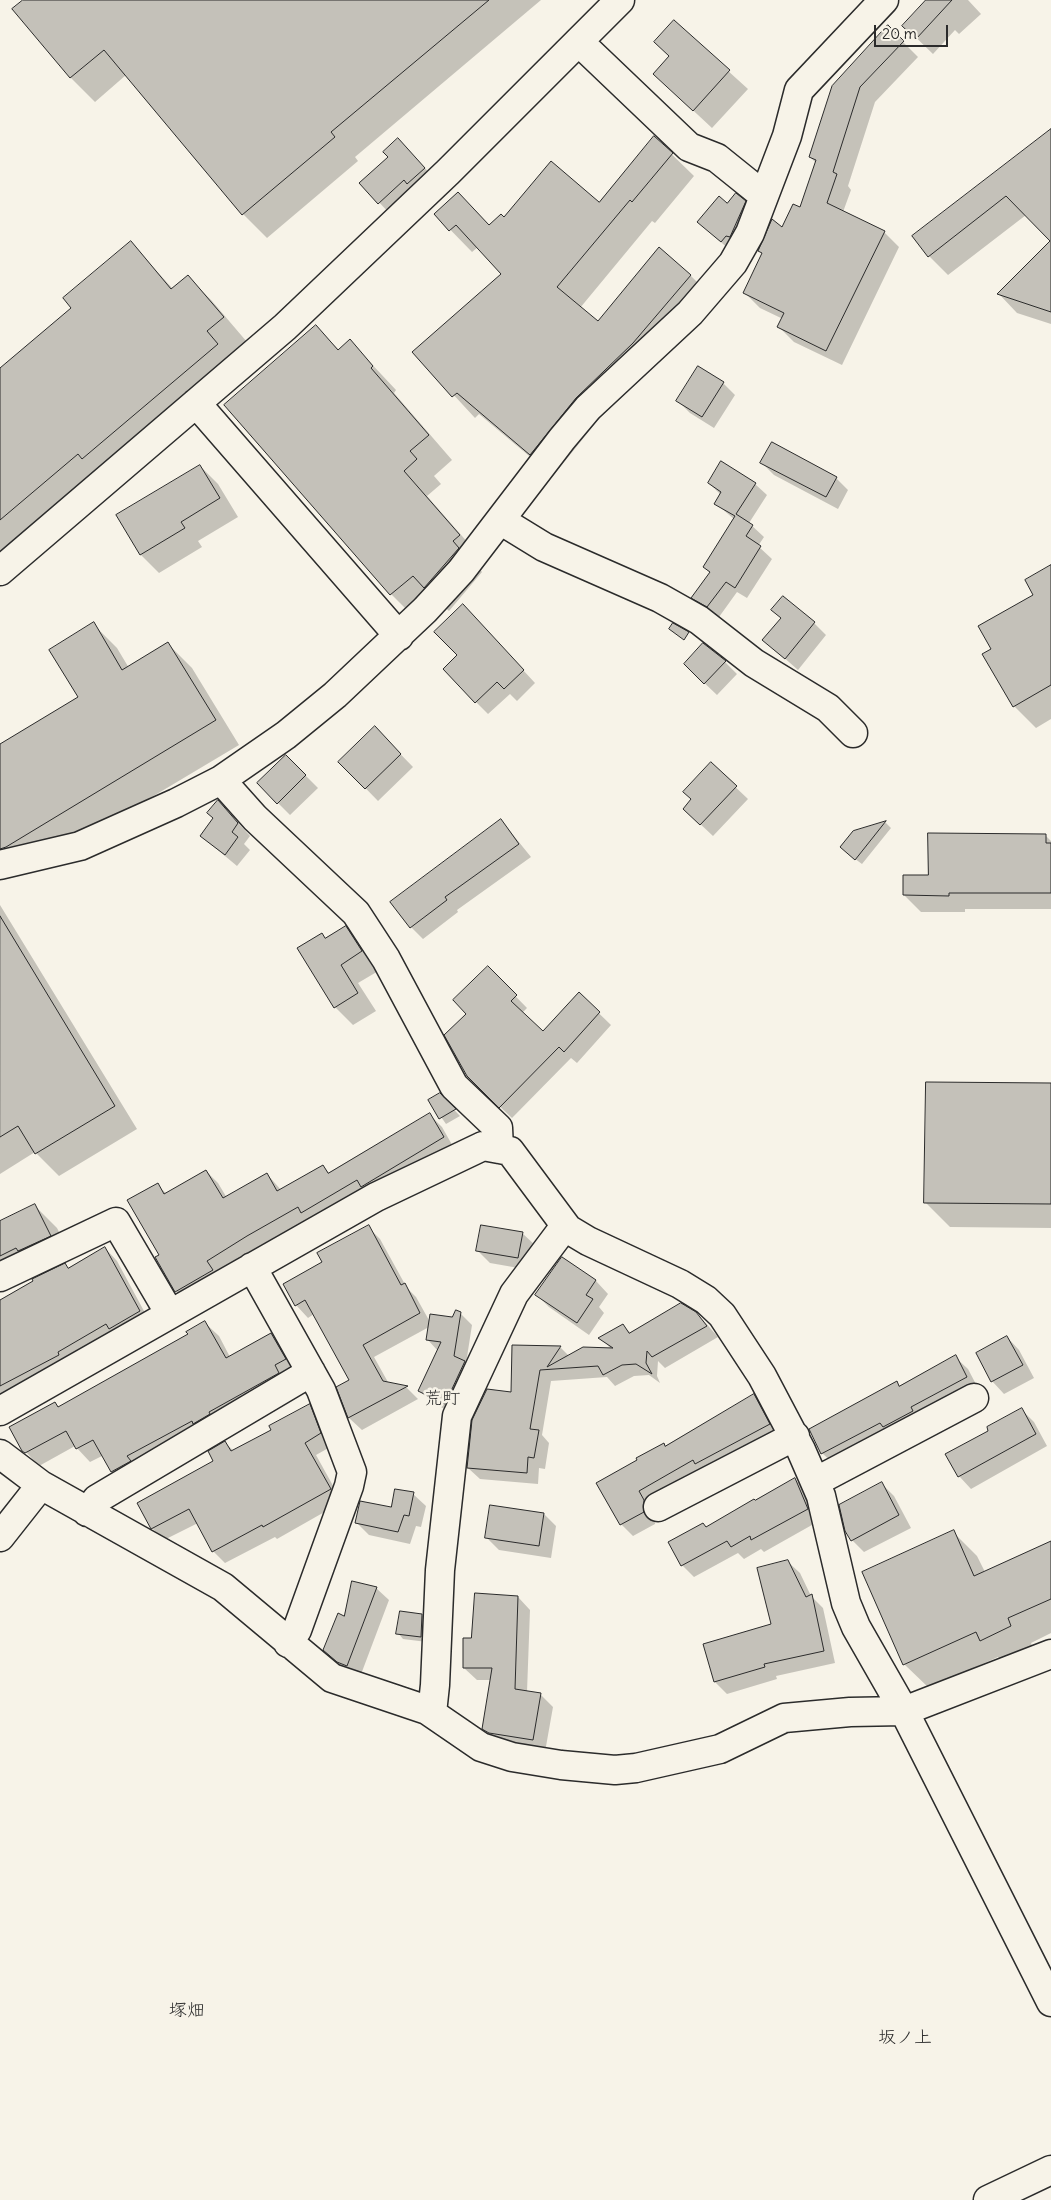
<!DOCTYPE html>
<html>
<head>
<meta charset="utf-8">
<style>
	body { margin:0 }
	#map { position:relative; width:1051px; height:2200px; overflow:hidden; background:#f7f3e8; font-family:Delius,sans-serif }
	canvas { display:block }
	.scale { position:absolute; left:874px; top:25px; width:74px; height:22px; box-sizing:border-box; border:2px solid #2b2b2b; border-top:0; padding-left:6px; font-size:15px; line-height:18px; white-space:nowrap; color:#2b2b2b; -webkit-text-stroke:4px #f7f3e8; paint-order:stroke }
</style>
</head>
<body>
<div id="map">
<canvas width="1051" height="2200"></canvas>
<div class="scale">20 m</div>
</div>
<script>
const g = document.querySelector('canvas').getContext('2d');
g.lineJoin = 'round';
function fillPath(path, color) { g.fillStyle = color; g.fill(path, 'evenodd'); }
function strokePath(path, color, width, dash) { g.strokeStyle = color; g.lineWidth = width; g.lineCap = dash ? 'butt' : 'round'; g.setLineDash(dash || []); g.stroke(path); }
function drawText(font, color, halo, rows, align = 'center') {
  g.font = font + ' Delius,"Klee One",sans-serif'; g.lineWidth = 5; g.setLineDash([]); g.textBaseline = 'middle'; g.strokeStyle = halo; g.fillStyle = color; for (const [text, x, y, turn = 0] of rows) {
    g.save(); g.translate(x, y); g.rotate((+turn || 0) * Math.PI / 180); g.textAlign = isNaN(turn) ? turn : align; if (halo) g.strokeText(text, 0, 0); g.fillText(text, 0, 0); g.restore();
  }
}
const shadow = new Path2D(`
	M25,0H541L355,157L358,161L267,238L243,214L126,75L95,102L71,78L14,9Z
	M926,0H968L981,14L959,34L955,30L933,54L904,26Z
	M674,22L748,89L712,128L654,74L670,57Z
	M888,27L918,57L875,102L848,186L851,190L843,212L884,232L899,247L842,365L794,342L779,327L783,319L760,308L745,293L763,254L759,251L800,209L816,163L810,157Z
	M1051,130V240L1026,215L948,275L929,256Z
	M655,138L694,176L655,223L652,221L580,308L598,323L690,275L712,297L643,377L598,420L553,476L479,414L475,418L414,352L503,274L478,247L472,252L435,214L458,194L490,226L504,219L599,204Z
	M410,152L436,180L391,215L361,183Z
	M745,202L757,214L734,254L699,222L727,205Z
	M1051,242V324L1017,313L999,294Z
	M131,243L173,289L188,277L212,301L247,342L0,564V370L73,308Z
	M316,327L339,350L350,341L396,390L394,393L452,460L434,476L441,484L427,496L483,560L476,565L482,572L449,611L437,600L415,618L391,594L226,405Z
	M723,383L735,395L714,428L690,413L678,401Z
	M762,463L836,478L848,490L838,509L774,475Z
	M200,466L218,484L238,517L198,541L202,547L159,573L141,555Z
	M709,483L755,484L767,495L749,523L764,537L758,546L772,559L747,598L737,592L719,617L704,609L693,598L710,573L704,567L734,519L715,503L721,495Z
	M1051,566V719L1036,728L1014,706L993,650L1035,595Z
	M475,618L535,683L517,701L510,694L488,714L444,670L459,655Z
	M782,619L814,623L826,635L798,670L764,640Z
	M93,624L117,648L129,668L168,644L192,668L239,745L26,872L0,846V746L79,698Z
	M725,662L737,674L717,695L697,676Z
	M375,728L413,767L378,801L340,762Z
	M286,756L318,788L290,815L258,783Z
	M711,764L748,799L713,836L697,821L693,800Z
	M230,814L250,836L244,844L250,850L237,866L201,836Z
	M501,820L531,857L457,910L458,912L423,939L411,927Z
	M886,823L891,828L862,864L847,853L853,832Z
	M1045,835L1051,841V909H965V912H921L904,895L929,876Z
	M0,905L137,1129L59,1176L35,1152L0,1174Z
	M346,927L364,946L380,970L358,983L376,1011L353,1025L335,1007L322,934L326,939Z
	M488,968L527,1008L522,1013L544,1033L579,994L611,1025L577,1063L571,1058L512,1118L480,1088L467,1014Z
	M1051,1084V1228L950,1227L926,1203Z
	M440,1095L460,1116L446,1124L430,1101Z
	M430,1115L442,1127L455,1150L188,1303L176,1291L161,1256L157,1185L167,1194L206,1171L218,1183L227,1198L267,1174L281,1190L323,1166L330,1174Z
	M34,1205L57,1228L73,1259L63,1263L69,1269L105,1248L117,1261L151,1324L0,1405V1302L44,1275L39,1270L0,1290V1223Z
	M368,1227L380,1239L407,1288L416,1297L430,1322L453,1319L460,1313L472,1325L458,1415L432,1403L420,1391L438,1351L427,1339L429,1327L374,1357L389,1384L407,1388L418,1399L362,1430L349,1418L338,1387L350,1380L314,1314L308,1318L296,1305L324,1263Z
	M522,1233L535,1245L530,1270L490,1263L478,1251Z
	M562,1259L596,1281L608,1294L599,1307L604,1313L589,1335L549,1307L537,1295Z
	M681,1305L703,1320L718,1337L665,1368L658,1361L657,1376L660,1383L649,1375L634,1376L615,1386L607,1377L551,1381L542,1435L549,1443L545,1469L539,1468L538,1484L480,1479L468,1468L512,1394L513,1346L561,1348L569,1356L611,1349L601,1338L623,1326L631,1333Z
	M205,1323L219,1336L230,1357L271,1335L285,1349L298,1373L125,1485L112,1472L102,1456L90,1462L75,1446L39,1466L26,1452L55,1403L59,1407L189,1334Z
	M1007,1337L1019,1350L1034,1378L1004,1394L992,1381Z
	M955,1357L968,1369L979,1390L835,1465L822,1453L896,1382L900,1386Z
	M754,1395L766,1408L781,1437L656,1514L655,1524L633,1536L621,1524L664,1444L666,1447Z
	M309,1405L321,1418L332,1446L316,1455L342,1502L277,1539L275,1537L225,1563L213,1551L198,1523L164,1540L152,1528L215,1461L225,1443L234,1451L273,1430Z
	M1022,1410L1034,1422L1047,1446L971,1489L959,1476L990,1431Z
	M795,1479L807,1492L819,1521L764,1552L761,1549L744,1559L738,1553L694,1577L682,1565L755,1501Z
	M882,1484L894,1496L911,1528L864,1552L852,1540Z
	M413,1494L426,1506L421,1527L416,1526L410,1544L369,1535L357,1523L392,1509Z
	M544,1514L556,1526L551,1558L499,1550L486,1537Z
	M953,1532L977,1556L985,1572L1051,1542V1633L1031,1643L1034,1650L1005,1664L998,1657L929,1688L904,1664Z
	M787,1561L800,1573L811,1596L823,1608L835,1663L776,1676L777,1679L727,1694L715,1682L704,1645L772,1625Z
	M376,1588L389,1600L360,1677L350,1674L325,1650L345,1617Z
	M518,1597L530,1610L527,1692L540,1694L553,1707L545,1752L496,1741L483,1728L491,1680H477L464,1668L472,1640Z
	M422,1615L428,1621L427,1642L403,1639L398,1633Z`);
const building = new Path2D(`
	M23,0H489L331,132L335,137L242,215L104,50L70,78L12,9Z
	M926,0H952L916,39L902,26Z
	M674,20L730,70L693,111L653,74L669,56L654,42Z
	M888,25L904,41L860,87L833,172L837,174L827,203L885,231L826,351L777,327L784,313L743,293L762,253L758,251L772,219L782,227L793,204L800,207L816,160L809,157L832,86Z
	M1051,129V312L997,294L1050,241L1006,196L928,257L912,236Z
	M654,136L673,153L632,202L630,200L557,287L598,321L659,247L691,275L633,343L576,398L530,455L457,393L452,397L412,352L501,274L456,225L449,231L434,214L458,192L489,225L501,214L504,217L551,161L599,202Z
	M398,138L425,168L407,184L404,180L378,204L359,183L388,157L383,152Z
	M736,193L746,201L730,237L726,236L721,242L697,222L719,196L727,203Z
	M131,241L171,289L188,275L224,317L207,331L218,344L82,459L78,454L0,520V368L71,308L63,298Z
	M316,325L338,350L350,339L373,366L371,368L429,435L410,451L417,459L404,471L460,535L453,541L459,548L424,588L413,576L390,595L224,405Z
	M698,366L724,382L702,417L676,401Z
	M772,442L837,477L826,497L760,463Z
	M721,461L756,483L736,514L753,525L746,536L761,546L735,588L726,582L707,607L691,598L710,572L703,567L735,516L714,504L721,492L708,483Z
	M200,465L220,498L181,522L185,528L140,555L116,515Z
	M1051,565V685L1013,707L982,654L991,649L978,626L1033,595L1025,580Z
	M783,596L815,622L785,659L762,640L781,618L771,610Z
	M463,604L524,670L504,689L497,682L475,703L443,669L457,655L434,632Z
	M94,622L122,670L168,642L216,720L6,847L0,849V744L78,697L49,650Z
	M673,623L689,632L684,640L669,629Z
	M703,643L726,661L704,684L684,664Z
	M375,726L401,754L365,789L338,762Z
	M286,755L306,775L277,804L257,783Z
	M711,762L737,786L700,825L683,809L691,799L683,792Z
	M218,800L238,823L232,832L238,837L225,855L200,836L213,818L207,813Z
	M501,819L519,844L445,897L447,900L410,928L390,902Z
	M886,821L855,860L840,847L853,831Z
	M928,833L1046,834V843H1051V893H949V896L903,895V875H928Z
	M0,916L115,1106L35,1154L18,1126L0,1137Z
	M346,926L362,951L341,965L358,993L334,1008L297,948L322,933L325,938Z
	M488,966L517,995L511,1001L543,1031L579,992L600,1012L564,1052L559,1047L499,1108L467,1076L444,1035L466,1014L453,1000Z
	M926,1082L1051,1083V1204L924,1203Z
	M440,1093L456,1109L439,1119L428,1100Z
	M430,1113L444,1137L361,1187L357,1180L301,1213L298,1207L247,1236L207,1261L213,1270L175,1292L155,1257L159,1255L127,1200L158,1183L164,1194L206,1170L223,1198L267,1173L277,1191L323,1165L328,1173Z
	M35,1204L51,1236L18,1251L16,1248L0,1256V1221Z
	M369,1225L401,1285L405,1283L420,1313L363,1345L383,1381L408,1386L348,1418L336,1387L349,1380L305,1300L295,1306L283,1284L322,1262L317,1253Z
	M481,1225L523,1232L518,1258L476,1251Z
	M105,1247L140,1311L109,1329L106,1324L58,1352L59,1355L0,1386V1300L33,1281L32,1279L65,1263L68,1268Z
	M562,1257L596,1280L586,1295L593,1299L577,1323L535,1295Z
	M681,1303L696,1312L707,1326L652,1357L647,1351L646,1363L652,1374L636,1364L622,1365L603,1375L598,1366L540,1370L530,1429L539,1430L534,1458L528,1457L527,1473L467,1468L472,1420L487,1389L511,1392L512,1345L561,1346L547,1367L583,1347L613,1348L598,1338L623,1324L629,1333Z
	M456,1310L461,1312L454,1356L465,1361L445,1404L418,1391L441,1342L426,1340L430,1314L452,1317Z
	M205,1321L226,1358L271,1333L286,1359L275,1365L279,1373L209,1412L210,1414L193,1424L192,1421L127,1456L131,1461L111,1472L93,1440L76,1449L66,1431L25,1453L22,1451L9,1427L55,1402L58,1407L188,1334L186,1332Z
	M1007,1336L1023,1365L991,1382L976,1353Z
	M956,1355L967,1377L911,1407L913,1411L883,1427L880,1423L821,1454L809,1429L897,1381L899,1386Z
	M754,1394L770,1424L695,1464L693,1460L639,1491L644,1500V1512L620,1525L596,1483L637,1460L636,1458L664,1443L665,1446Z
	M310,1404L321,1433L305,1443L331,1489L263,1527L262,1525L212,1552L189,1509L151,1529L137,1503L213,1461L208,1451L225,1441L231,1451L271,1430L269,1426Z
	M1022,1408L1036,1434L958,1477L945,1454L988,1431L987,1427Z
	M795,1478L808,1509L751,1540L750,1536L731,1547L727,1541L681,1566L668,1542L703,1523L706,1527L754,1499L755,1500Z
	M882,1482L899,1515L851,1541L845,1531L839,1505Z
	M395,1489L414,1492L409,1516L404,1515L398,1532L355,1523L360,1501L391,1507Z
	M490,1505L544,1513L539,1546L485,1538Z
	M954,1530L974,1576L1051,1541V1599L1008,1618L1011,1626L980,1641L976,1632L903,1665L862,1572Z
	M788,1560L806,1597L812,1594L824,1651L764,1664L765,1667L714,1682L703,1644L771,1624L757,1568Z
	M352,1581L377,1587L347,1666L337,1662L323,1650L338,1613L344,1616Z
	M475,1593L518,1596L515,1689L541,1693L533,1740L489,1733L482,1729L492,1668H463V1638H471Z
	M400,1611L422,1614L421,1637L396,1634Z`);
const minor = new Path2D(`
	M579,42L689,147L717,158L763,195
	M196,403L399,636
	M500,520L544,547L660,598L699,620L754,663L828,708L853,733
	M0,571L285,327L448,172L620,0
	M221,780L255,818L356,913L386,959L454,1086L498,1128L499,1149
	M0,865L80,846L176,803L221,780L286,735L335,695L425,610L461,571L562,439L588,408L690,313L733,263L750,233L787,136L799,90L884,0
	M252,1267L321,1390L352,1472L349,1486L297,1630L288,1643
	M0,1277L116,1222L170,1314
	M0,1411L376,1197L483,1146L510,1151L568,1229L588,1241L680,1284L706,1300L722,1315L762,1376L801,1450L821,1496L846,1603L856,1627L904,1711L1051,2002
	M0,1454L41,1485L223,1587L332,1678L427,1710L481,1747L512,1757L561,1765L615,1770L636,1768L720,1749L784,1718L850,1712L904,1711L1051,1654
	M815,1482L974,1398
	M658,1507L795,1436
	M87,1512L97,1499L311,1372
	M0,1537L41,1485
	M432,1713L435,1685L440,1570L457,1416L514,1294L565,1226
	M988,2200L1051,2170`);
const quarterNames = [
	["荒町",442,1399],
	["塚畑",187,2011],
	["坂ノ上",905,2038]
];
fillPath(shadow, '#0003');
fillPath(building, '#c4c1b9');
strokePath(building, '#2b2b2b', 1);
strokePath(minor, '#2b2b2b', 31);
strokePath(minor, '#f7f3e8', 28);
drawText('18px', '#2b2b2b', '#f7f3e8', quarterNames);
</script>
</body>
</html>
